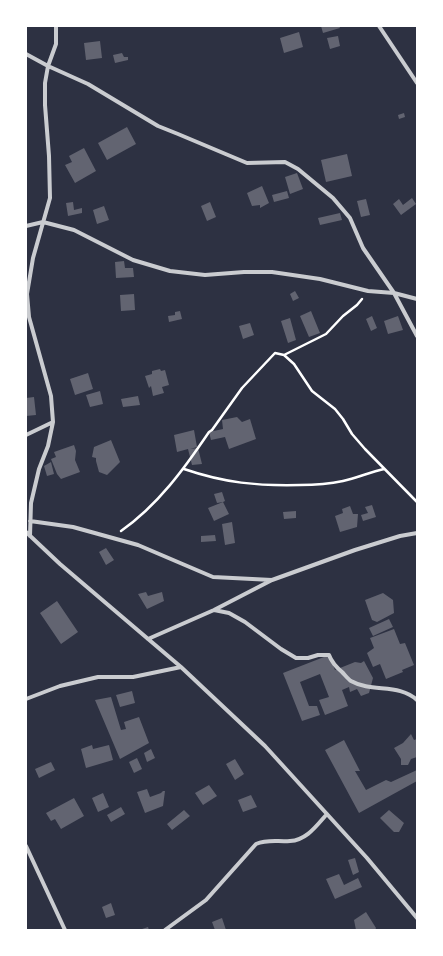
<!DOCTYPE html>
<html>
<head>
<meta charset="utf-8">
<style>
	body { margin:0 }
	#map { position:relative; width:443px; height:956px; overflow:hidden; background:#2d3142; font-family:"Nunito Sans",sans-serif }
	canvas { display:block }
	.frame { position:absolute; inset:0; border:27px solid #fff; pointer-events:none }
</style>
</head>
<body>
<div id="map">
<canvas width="443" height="956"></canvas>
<div class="frame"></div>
</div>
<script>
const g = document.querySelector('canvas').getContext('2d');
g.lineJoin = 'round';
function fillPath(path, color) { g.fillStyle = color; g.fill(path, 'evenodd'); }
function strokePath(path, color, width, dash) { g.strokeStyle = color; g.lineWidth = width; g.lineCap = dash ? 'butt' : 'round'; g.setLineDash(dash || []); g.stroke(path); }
const building = new Path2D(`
	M321,26H339L340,28L323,33Z
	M299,32L303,47L284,53L280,38Z
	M338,36L340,46L330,49L327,38Z
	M100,41L102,58L86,60L84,43Z
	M122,53L124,57H128V60L115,63L113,55Z
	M404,113L405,117L399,119L398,115Z
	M127,127L136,144L107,160L98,143Z
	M84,148L96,171L75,183L65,165L72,162L69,156Z
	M347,154L352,176L326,182L321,160Z
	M297,173L303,189L290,194L285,177Z
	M262,186L269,203L260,208V205L252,206L247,193Z
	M287,191L289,198L274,202L272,195Z
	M412,198L416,204L401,215L393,204L399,199L403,205Z
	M366,199L370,215L361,217L357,201Z
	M73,202L74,210L82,208V213L68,216L66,203Z
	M210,202L216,217L207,221L201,206Z
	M104,206L109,220L97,224L93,210Z
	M340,213L342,220L320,225L318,218Z
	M124,261L125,268H133L134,277L116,278L115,262Z
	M295,291L299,298L293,301L290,294Z
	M134,294L135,310L121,311L120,295Z
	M180,311L182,319L169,322L168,316L175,315V312Z
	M311,311L320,333L309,337L300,316Z
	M372,316L377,328L371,331L366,319Z
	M398,316L403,330L388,334L384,321Z
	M290,318L296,340L288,343L281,321Z
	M250,323L254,335L243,339L239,326Z
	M160,369L161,371L165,370L169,385L162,387L164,393L153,396L151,386L149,388L145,376L152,374V371Z
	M88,373L93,389L75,395L70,379Z
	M100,391L103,404L90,407L86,395Z
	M138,396L140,405L123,407L121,399Z
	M34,397L36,415L26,416V398Z
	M237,417L242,422L250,419L256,439L229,449L225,437L211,440L209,432L223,429L222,420Z
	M194,430L197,447L190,449L198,448L202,464L192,465L188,449L177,452L174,435Z
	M111,440L120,462L107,475L99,472L96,461V458L92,457L94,447Z
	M74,445L76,451L75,460L80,472L61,479L57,474L51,459L56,457L54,452Z
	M51,462L54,474L47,476L44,466Z
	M222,492L225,501L223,502L229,514L214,521L208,508L223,502L217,503L214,494Z
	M372,505L376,517L363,521L361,515L368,513L365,507Z
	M350,506L353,514H358L357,527L340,532L335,516L343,513L342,509Z
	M296,511V518L284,519L283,512Z
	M232,522L235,543L225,545L222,524Z
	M215,535L216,541L201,542V536Z
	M106,548L114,560L106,565L99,552Z
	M146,592L148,596L162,592L164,601L147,609L138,594Z
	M383,593L393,600L394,613L377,622L372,620L365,600Z
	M57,601L78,632L61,644L40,613Z
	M389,619L393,627L373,636L369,628Z
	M394,629L400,644L405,643L414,665L402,670L403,672L386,679L380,664L373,667L367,653L374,648L370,638Z
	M329,655L335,670L355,662L361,663L364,661L373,678L369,693L361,696L357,689L350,692L349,687L342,690L348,706L325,715L319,700L329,697L320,674L300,682L309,706H317L320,715L302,721L283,673Z
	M132,691L135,703L120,707L116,695Z
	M111,697L121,730L126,729L124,722L139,717L149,743L120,759L95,700Z
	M411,734L414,740L417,739V757L411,759L408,765H401V759L394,748L403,743Z
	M344,740L360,771H355L366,790L386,780L391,782L417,770V781L359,813L325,750Z
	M92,745L93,749L109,745L113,760L86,768L81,749Z
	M151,749L155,758L147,762L144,753Z
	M137,758L142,769L134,773L129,762Z
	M235,759L244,774L235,780L226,764Z
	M51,762L55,770L39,778L35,769Z
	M209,785L217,796L203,805L195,793Z
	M147,789L150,797L161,793L163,791H165L163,806L145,813L137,792Z
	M103,793L109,807L98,812L92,798Z
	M251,795L257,807L243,812L238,800Z
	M74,798L84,816L61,829L55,819L51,821L46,813Z
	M121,807L125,814L111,822L107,815Z
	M184,810L190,816L172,830L167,824Z
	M389,810L404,823L399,832H394L380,818Z
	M355,858L359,872L353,875L348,860Z
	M339,874L344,885L358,878L362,887L335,899L326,879Z
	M111,903L115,915L106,918L102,907Z
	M366,912L376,928L375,930H356L354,920Z
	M222,918L226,930H215L212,922Z
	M148,927L149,930H139Z`);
const path = new Path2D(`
	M284,355L294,364L312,391L335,409L343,419L352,434L365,449L417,502
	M184,469C225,483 257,486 300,485C314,485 329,484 343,481C357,478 370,472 384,469
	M121,531C158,505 184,469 209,432L212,430L242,388L275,353L284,355L326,334L343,316L357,305L362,299`);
const minor = new Path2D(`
	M379,26L417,83
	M26,54L48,66L88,84L158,126L178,134L247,163L285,162L298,169L333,198L350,218L363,248L394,293L417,336
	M26,226L43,222L74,230L133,260L170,271L205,275L244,272H272L320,279L368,291L394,293L417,299
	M26,435L53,422
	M30,521L73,527L138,545L213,577L272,580
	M26,532L60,564L181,667L265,746L367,858L417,918
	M30,536L31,503L39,469L48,446L53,422L51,396L29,317L27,294L33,258L50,198L49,156L45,105V83L48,66L56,44V26
	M214,610L229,613L245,622L281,649L296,658H308L318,655H329C332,663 336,667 342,672C345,675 348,679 351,681C372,693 399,683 417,700
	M148,639L214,610L272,580L355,550L400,536L417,533
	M26,699L60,686L98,677H133L181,667
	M26,846L65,930
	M165,930L206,900L256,844C268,839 278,842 290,841C307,840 317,825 327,814`);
fillPath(building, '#626471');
strokePath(path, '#fff', 2.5);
strokePath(minor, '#caccd0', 4);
</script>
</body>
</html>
